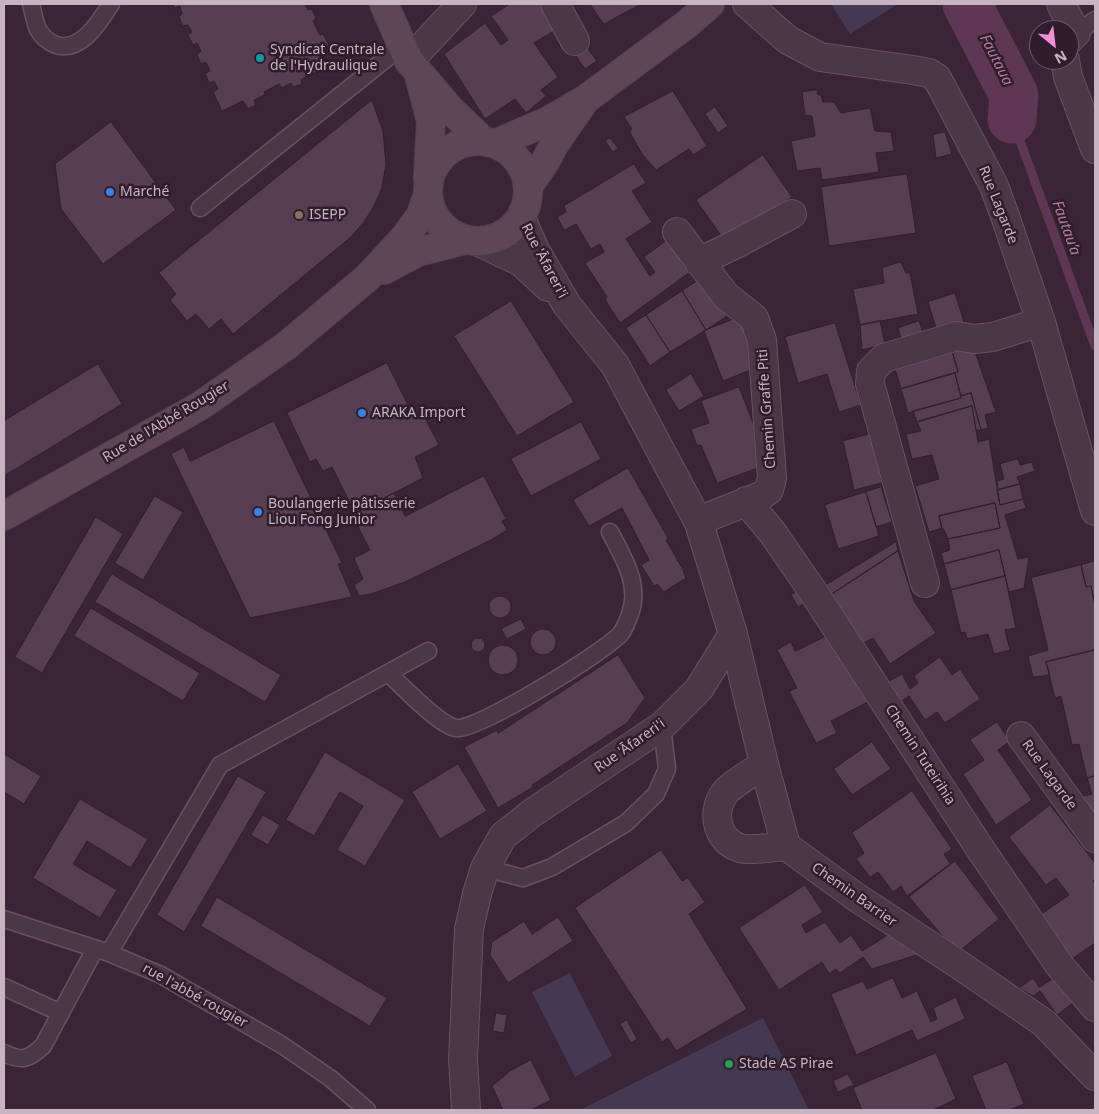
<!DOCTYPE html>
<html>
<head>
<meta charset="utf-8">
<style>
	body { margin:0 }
	#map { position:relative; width:1099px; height:1114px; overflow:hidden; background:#3a2436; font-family:"Noto Sans",sans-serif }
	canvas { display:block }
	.frame { position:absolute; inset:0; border:5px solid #c6b4c1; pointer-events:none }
	.north { position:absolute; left:1029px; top:20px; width:50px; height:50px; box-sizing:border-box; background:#301d2b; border:1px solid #6c5967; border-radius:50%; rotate:151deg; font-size:14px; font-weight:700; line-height:20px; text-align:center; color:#c6b4c1 }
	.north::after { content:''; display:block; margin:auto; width:18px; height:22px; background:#f18ed6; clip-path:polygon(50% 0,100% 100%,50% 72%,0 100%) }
</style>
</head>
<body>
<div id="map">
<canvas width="1099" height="1114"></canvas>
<div class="frame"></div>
<div class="north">N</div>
</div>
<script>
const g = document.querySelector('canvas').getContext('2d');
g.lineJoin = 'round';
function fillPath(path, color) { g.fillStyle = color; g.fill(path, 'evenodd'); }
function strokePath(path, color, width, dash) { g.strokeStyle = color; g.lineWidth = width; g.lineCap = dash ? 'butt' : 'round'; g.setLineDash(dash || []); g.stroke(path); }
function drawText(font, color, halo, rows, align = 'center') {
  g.font = font + ' "Noto Sans",sans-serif'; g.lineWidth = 5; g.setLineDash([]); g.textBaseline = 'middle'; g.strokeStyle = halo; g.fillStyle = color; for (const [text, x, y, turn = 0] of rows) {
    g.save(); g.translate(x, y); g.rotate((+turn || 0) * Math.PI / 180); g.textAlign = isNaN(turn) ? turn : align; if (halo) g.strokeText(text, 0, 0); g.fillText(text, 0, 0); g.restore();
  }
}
const green = new Path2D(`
	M831,4H898L850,34Z
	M570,973L612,1056L575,1077L532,992Z
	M763,1018L809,1110H580Z`);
const stream = new Path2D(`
	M1012,119L1095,346`);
const river = new Path2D(`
	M967,4L1014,95L1012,119`);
const building = new Path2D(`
	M173,4H305L308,10L312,9L316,18L313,21L320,35L323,34L329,45L325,47L326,50L320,55L324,63L319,67L320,70L313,74L312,71L306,73L307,76L301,80L302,84L293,87L291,83L282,88L279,84L264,92L265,95L254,100L256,105L248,109L243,101L222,111L213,92L218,89L214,81L209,83L205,73L210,71L206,62L201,64L197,55L201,51L197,43L193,45L188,35L192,32L188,25L183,26L179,17L182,14L180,6L175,8Z
	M507,4H548L562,26L534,43L558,77L541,90L546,96L526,113L515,99L485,119L444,54L485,23L501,45L508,40L491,16L508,5Z
	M590,4H641L604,24Z
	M581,39L597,61L585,69L570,47Z
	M817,90L818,95H821L823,102H834L841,113L870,108L875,131L891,132L894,151L876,153L879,172L822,180L820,168L797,171L791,141L815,136L812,116L805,115L802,92Z
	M673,91L707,146L693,155L689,149L656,170L642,154L629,131L632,129L624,117Z
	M372,100L383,131L386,164L382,188L373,208L363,223L351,237L233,334L221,319L209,329L196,314L187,321L170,300L176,294L159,273Z
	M715,107L728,126L718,133L705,114Z
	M111,122L176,210L103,264L61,209L55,164Z
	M945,132L952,154L936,158L933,135Z
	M610,138L618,148L613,152L605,141Z
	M763,155L792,197L726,243L696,200Z
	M634,164L646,183L632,191L652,222L626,239L650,276L655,272L644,257L668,239L690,272L620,323L605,300L607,297L585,263L604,252L600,244L591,249L576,224L564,230L557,217L566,212L564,206Z
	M907,174L916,233L829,246L821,187Z
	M901,262L906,273H910L918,314L860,325L853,289L884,283L882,268Z
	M702,278L727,316L706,330L682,291Z
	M682,291L706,330L670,352L646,315Z
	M955,293L964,322L937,331L928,302Z
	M511,301L574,402L517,436L454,336Z
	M646,315L670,352L650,366L626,328Z
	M744,315L758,367L723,381L704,331Z
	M880,321L885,344L862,350L860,325Z
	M919,321L924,335L902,342L898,328Z
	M835,323L861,405L839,412L827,374L798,383L785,337Z
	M951,347L958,372L901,389L894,365Z
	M951,347L975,352L996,412L985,415L988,428L981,430L971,393L961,396L955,373L958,372Z
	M387,363L415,419L424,416L439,445L415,457L423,478L355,513L332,467L323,471L316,459L310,462L287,413Z
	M98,364L122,404L4,476V421Z
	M955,373L961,398L908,413L901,389Z
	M691,374L704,396L679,411L666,390Z
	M739,387L764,451L763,466L717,483L701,445L697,446L691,429L709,423L701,401Z
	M971,393L981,430H976L972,406L917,422L913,411L961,398V396Z
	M972,406L978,442L989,439L1000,505L1023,499L1026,508L1005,515L1018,559L1029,557L1024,588L1009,592L999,550L944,564L941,553L950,550L948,539L1000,528L995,503L939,516L942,528L929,532L915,486L939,479L932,455L912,459L906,434L921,431L917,422Z
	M274,421L342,563L338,564L352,597L250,618L171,454L184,447L190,461Z
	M581,422L601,459L531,496L511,459Z
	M871,434L882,483L854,490L843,441Z
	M1018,459L1020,465L1032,462L1035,471L1017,477L1020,484L998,490L997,481L1004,479L1000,464Z
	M628,468L668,538L666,540L682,568L686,578L664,592L657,584L654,586L641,565L649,560L622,508L589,526L573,500Z
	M484,476L506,519L502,521L507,530L491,540L405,582L371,594L359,596L354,585L363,579L354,558L370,550L352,515L394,493L405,516Z
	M1020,484L1023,499L1000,505L997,490Z
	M881,487L892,522L876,527L866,492Z
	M866,492L879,536L838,549L825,505Z
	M155,496L183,512L143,580L115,563Z
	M995,503L1000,528L948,539L943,528H942L939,516Z
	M96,517L123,534L42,673L15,657Z
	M896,542L898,551L832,594L826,585Z
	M999,550L1005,576L951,590L944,564Z
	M898,551L914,601L936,633L890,664L873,638L860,645L832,594Z
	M1095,561V605L1091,586L1086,587L1081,565Z
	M1081,565L1086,587L1091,586L1095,605V650L1046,662L1050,675L1033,677L1028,656L1048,650L1031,578Z
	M112,574L281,675L265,702L95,602Z
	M1005,576L1016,628L1005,630L1010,650L994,654L988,634L967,639L965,632L961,633L951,590Z
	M802,589L809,601L798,607L791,595Z
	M489 607a11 11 0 1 1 22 0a11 11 0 1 1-22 0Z
	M91,608L200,673L183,701L74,636Z
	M521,619L526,629L507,639L501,629Z
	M530 642a13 13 0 1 1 26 0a13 13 0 1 1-26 0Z
	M833,633L868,702L831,721L837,733L816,743L789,691L797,688L777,650L791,642L795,651Z
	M471 645a7 7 0 1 1 14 0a7 7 0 1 1-14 0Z
	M488 660a15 15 0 1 1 30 0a15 15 0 1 1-30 0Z
	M1095,650V776L1087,778L1079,744L1072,745L1061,696L1055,698L1046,662Z
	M618,655L645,698L627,723L532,785L533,787L498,808L464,747L497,730L498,733Z
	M940,657L952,675L960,669L980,699L945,723L937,712L925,720L909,696L900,702L889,681L902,674L910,689L918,683L914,676Z
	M997,722L1010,741L998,750L1032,800L996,825L963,774L984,760L970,740Z
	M872,742L891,769L852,795L834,769Z
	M325,752L405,800L365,866L337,850L363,806L340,792L314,836L286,820Z
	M4,754L41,776L24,804L4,792Z
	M458,764L487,811L440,839L412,792Z
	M238,776L266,792L184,932L157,915Z
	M1095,776V815L1080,797L1092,794L1087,778Z
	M912,791L952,849L944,854L950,864L907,896L901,886L893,892L878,872L870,877L856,859L864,853L852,833Z
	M80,799L148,839L131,868L87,841L73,864L117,890L100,918L33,878Z
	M1050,805L1095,863V880L1093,881L1095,884V943L1069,961L1037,917L1069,895L1056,878L1046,885L1009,837Z
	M263,815L280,825L268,845L251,835Z
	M661,850L682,881L688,878L705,902L689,914L747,1009L676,1051L668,1038L662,1042L575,908Z
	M955,861L999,919L957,953L909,897Z
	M805,885L823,912L802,925L806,933L825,922L840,943L851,935L862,951L891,933L923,953L872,969L863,957L840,973L836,969L829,974L822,962L779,990L739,928Z
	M217,897L387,998L370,1026L201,926Z
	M558,917L573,941L508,983L490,955L492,942L524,921L532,934Z
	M1056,977L1073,1003L1057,1015L1040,991L1033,996L1019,988L1033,978L1039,987Z
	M893,978L902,998L917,991L931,1022L937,1019L933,1008L956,997L965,1019L917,1041L912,1030L856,1055L831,994L863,981L867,989Z
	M496,1013L507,1015L504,1033L493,1031Z
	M627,1020L637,1039L631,1043L620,1024Z
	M936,1053L956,1099L933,1110H862L853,1088Z
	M531,1060L551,1100L531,1110H503L492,1086L510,1071Z
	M1007,1062L1024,1104L1009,1110H986L972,1076Z
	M848,1074L854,1085L838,1092L833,1081Z`);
const service = new Path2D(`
	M31,4C33,11 34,19 37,27C40,35 48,42 56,45C81,53 100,21 111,4
	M1076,33L1095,20
	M200,208L402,46
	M388,673C402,686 439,725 456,728C475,732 609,650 622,632C625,627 628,620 630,614C641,585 623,557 610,532
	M485,868L523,878L552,867L626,823L656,794L667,769L662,726
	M4,919L109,953L161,975L282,1045L330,1078L367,1110
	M109,953L220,765L428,651
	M4,987L61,1013
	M4,1053C22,1062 29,1059 43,1046L95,949`);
const minor = new Path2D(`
	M555,4L575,41
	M747,4L788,40L820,57L913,70L929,73L937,78L994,186L1005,216L1041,322L1095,511
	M1061,4L1076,33L1069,40
	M1065,60L1068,77L1095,149
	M409,61L462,4
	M677,232L726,296L754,318L762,340L772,478L769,490L761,496L698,521
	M479,242L521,262L548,287
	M699,262L738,243L792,214
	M746,501L772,532L812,590L979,847L1060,966L1095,1007
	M925,583L870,384L871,371L884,358L957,336L974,339L993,337L1041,322
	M733,634L764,764L786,846L856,897L961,966L1044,1023L1095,1076
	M1021,736L1095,838
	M764,764C755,771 729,786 724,794C711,813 717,841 740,848C749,851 775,847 786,846
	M466,1110L463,1059L469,929L477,894L485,868L503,836L532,813L662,726L699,689L733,634L699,523L615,365L567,305L535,250L521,218`);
const secondary = new Path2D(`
	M384,4L409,61L449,108L482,140
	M420,79L431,121L428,178
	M428 191a50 50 0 1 1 100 0a50 50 0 1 1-100 0Z
	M497,143L548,121L586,99L687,24L710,4
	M529,185L545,162L554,145L581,106
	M384,270L418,252L465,240
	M4,516L200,406L286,346L367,278L405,237L421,215L427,197`);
const markers = [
	[260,58,5,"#0f9aa8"],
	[110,192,5,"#3f7fe0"],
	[299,215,5,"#8d6e63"],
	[362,413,5,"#3f7fe0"],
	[258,512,5,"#3f7fe0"],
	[729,1064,5,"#2e9e5b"]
];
const poiNames = [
	["Syndicat Centrale",270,50],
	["de l'Hydraulique",270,66],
	["Marché",120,192],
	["ISEPP",309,215],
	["ARAKA Import",372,413],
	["Boulangerie pâtisserie",268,504],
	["Liou Fong Junior",268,520],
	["Stade AS Pirae",739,1064]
];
const streetNames = [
	["Rue Lagarde",998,205,68],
	["Rue 'Āfareri'i",544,261,62],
	["Chemin Graffe Piti",767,409,-94],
	["Rue de l'Abbé Rougier",166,422,-31],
	["Rue 'Āfareri'i",630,746,-35],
	["Chemin Tuteirihia",920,755,57],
	["Rue Lagarde",1049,775,54],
	["Chemin Barrier",854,895,35],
	["rue l'abbé rougier",195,996,29]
];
const waterNames = [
	["Fautaua",996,60,63],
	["Fautau’a",1066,228,70]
];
fillPath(green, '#443852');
strokePath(stream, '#5e3755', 9);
strokePath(river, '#5e3755', 49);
fillPath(building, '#573e52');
strokePath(building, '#321f2d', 1);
strokePath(service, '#665361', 19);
strokePath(minor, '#665361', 30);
strokePath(secondary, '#54414f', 30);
strokePath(service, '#4b3846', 16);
strokePath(minor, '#4b3846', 28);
strokePath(secondary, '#5e4657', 28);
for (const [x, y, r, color] of markers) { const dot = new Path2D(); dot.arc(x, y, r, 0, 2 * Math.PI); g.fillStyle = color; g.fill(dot); strokePath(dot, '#301d2b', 2); }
drawText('14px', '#c6b4c1', '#301d2b', poiNames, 'left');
drawText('14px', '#c6b4c1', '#301d2b', streetNames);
drawText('italic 15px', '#ac7da1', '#301d2b', waterNames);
</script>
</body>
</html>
